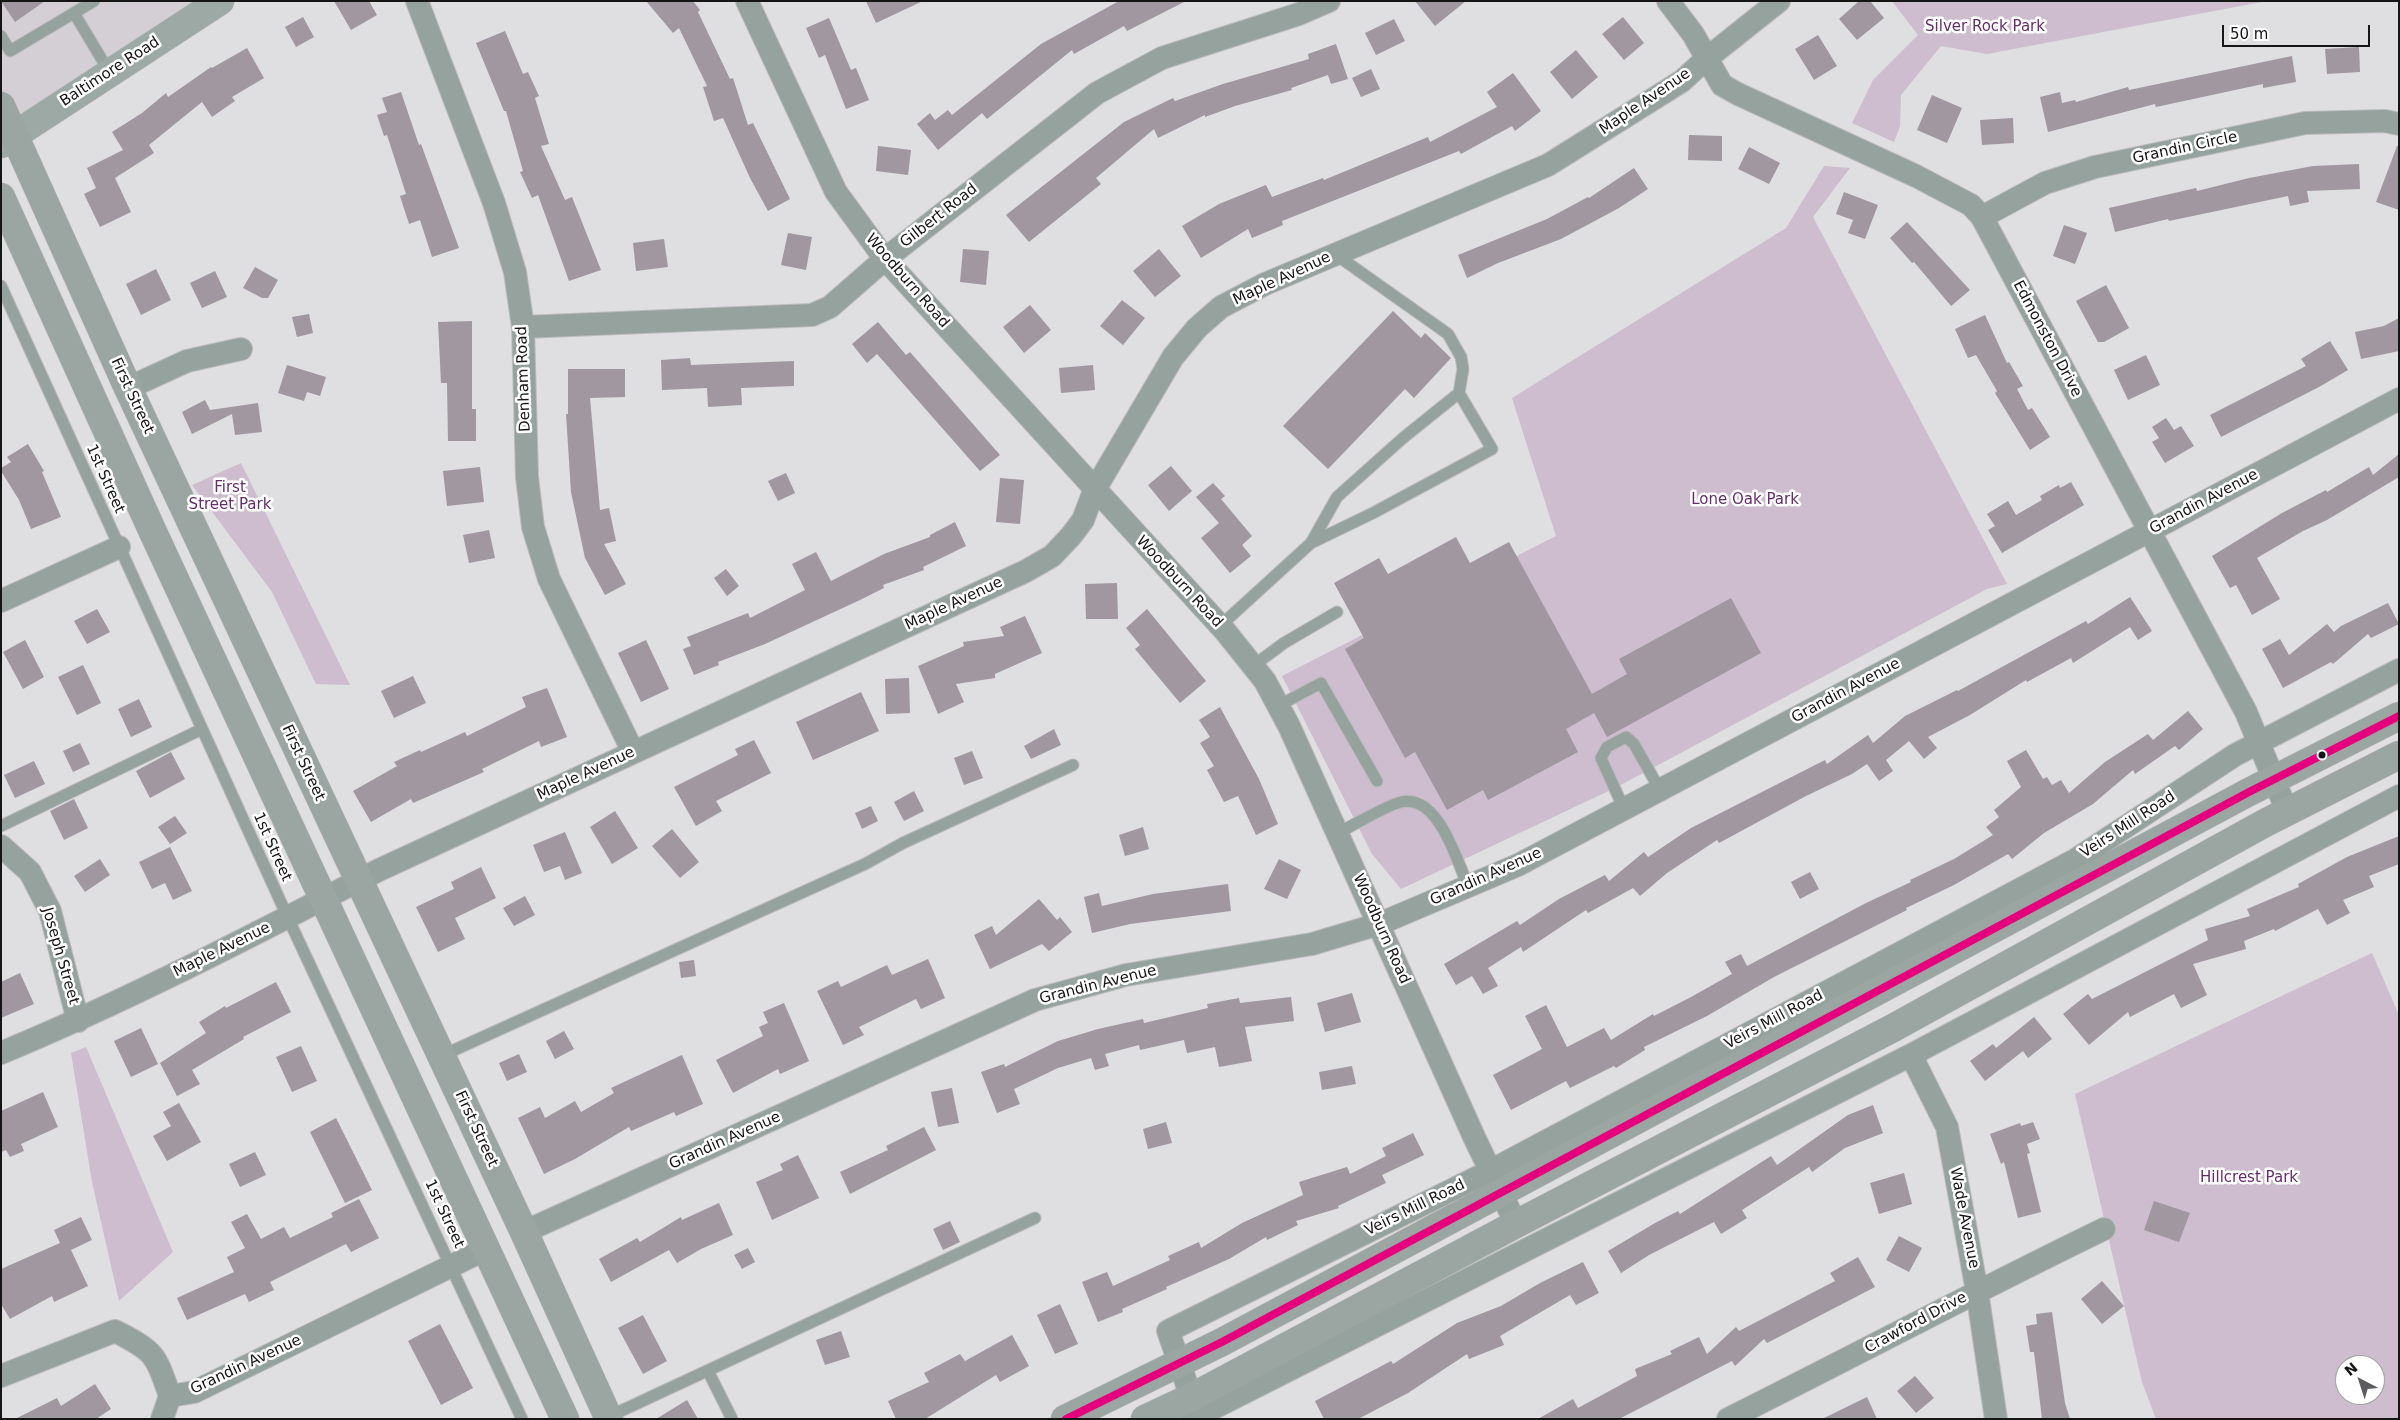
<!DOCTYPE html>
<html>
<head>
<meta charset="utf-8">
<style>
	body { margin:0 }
	#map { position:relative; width:2400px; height:1420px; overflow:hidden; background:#dfdee0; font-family:"DejaVu Sans",sans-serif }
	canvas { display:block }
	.frame { position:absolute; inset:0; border:2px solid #161516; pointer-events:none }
	.north { position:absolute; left:2335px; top:1355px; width:50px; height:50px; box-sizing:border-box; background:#fff; border:1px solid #a2a1a2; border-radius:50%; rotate:320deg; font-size:14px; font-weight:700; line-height:20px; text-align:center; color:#161516 }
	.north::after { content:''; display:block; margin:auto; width:18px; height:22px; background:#5c5b5d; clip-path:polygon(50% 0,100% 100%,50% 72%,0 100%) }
	.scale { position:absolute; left:2222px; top:25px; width:148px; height:22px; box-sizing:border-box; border:2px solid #161516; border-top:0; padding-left:6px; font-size:15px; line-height:18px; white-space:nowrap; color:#161516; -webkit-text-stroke:4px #fff; paint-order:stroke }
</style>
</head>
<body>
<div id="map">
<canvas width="2400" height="1420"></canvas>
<div class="frame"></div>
<div class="north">N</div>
<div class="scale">50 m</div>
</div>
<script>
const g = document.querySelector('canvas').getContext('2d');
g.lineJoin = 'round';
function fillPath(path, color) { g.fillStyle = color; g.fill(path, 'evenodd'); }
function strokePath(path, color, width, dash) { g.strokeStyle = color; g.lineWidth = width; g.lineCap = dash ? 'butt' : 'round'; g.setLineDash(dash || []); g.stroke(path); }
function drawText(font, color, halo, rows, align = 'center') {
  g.font = font + ' "DejaVu Sans",sans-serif'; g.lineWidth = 5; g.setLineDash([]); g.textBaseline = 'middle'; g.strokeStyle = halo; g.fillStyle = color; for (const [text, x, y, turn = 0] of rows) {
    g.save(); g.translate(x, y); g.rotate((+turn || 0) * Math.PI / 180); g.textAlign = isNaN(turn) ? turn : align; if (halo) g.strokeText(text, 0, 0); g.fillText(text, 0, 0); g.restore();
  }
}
const built = new Path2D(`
	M1,1H220L14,134L1,106Z`);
const green = new Path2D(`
	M1892,1H2267L1987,54L1941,46L1901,95L1900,126L1894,142L1852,123L1873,80L1918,35Z
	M1824,166L1850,168L1813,217L2007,584L1987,589L1617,787L1401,889L1372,854L1282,676L1556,536L1512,398L1786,228Z
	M241,463L350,685L316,684L272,592L192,485Z
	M2372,953L2399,1015V1419H2156L2142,1382L2075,1094ZM2345,1365H2375V1395H2345Z
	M86,1047L173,1252L119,1301L92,1182L71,1053Z`);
const building = new Path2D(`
	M1,1H45L15,22Z
	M334,1H369L377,15L351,30Z
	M646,1H693L700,10L698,12L730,79L733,78L748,125L753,123L790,199L768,211L750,178L723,118L714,121L703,87L707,86L679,28L673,33Z
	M866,1H923L876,23Z
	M1119,1H1186L1127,31L1124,26L1074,54L1072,50L987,119L982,113L938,150L917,124L930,113L935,120L948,110L952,115L1041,44Z
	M1415,1H1466L1435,26Z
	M1859,1H1870L1884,18L1857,40L1839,19Z
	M303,17L314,37L296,47L285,27Z
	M1623,17L1644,43L1624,60L1602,34Z
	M829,18L851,70L856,68L869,100L846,109L825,55L819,58L806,28Z
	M1394,19L1405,41L1376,55L1365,33Z
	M505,31L523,74L528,72L539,96L535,98L549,144L541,146L565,200L572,197L601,270L569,281L538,195L532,198L520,172L523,171L506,111H504L476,43Z
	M1818,35L1837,66L1814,80L1795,49Z
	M1336,44L1348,79L1331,84L1328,75L1291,88L1292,90L1235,106L1205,117V115L1158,138L1154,129L1096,178L1101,184L1029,242L1006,215L1124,122L1173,98L1175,101L1223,84L1309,59L1308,54Z
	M2359,47L2360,72L2327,74L2325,49Z
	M247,48L264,78L232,97L235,101L212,117L202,102L149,145L154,153L115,178L131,212L100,227L84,194L96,188L87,168L123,150L112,132L142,113L166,93L168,97L211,67L212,68Z
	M1576,50L1598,77L1572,99L1550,72Z
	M2292,56L2296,82L2263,88V84L2156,107L2155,104L2048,132L2040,97L2060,92L2062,103L2075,100L2076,102L2128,87L2129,90Z
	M1371,69L1380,89L1361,97L1352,78Z
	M1513,73L1541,111L1515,131L1512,126L1461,154L1459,151L1282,221L1283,225L1252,238L1248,229L1201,258L1182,226L1219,204L1266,185L1272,197L1323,178L1324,180L1428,137L1430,142L1497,107L1487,92Z
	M401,92L419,145L421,144L459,248L432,257L420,220L409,224L400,196L406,194L387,135L384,136L377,115L387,112L382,98Z
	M1932,95L1962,108L1947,143L1917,130Z
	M2013,118L2014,143L1982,145L1980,120Z
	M1689,135L1722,136V161L1688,160Z
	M878,146L911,150L908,175L876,171Z
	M2397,146H2399V210L2376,202Z
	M1749,147L1780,163L1769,184L1738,169Z
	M2359,164L2360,189L2307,191L2309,202L2290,206L2288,196L2169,221L2168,219L2115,232L2109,208L2196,188L2197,191L2249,178L2313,166Z
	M1634,168L1648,189L1619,208L1561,239L1498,263L1467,278L1458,255L1547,219L1588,197L1589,198Z
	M1844,192L1878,205L1865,239L1848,233L1853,220L1836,214Z
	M1907,222L1970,290L1951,306L1914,262L1912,263L1890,238Z
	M2064,225L2087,233L2075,264L2053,256Z
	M788,233L812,237L806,270L781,265Z
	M664,239L668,267L636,271L633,243Z
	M963,249L989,251L986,285L960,282Z
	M1159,249L1181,276L1155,297L1133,271Z
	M255,267L278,280L268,298H262L243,288Z
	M156,269L171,300L141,315L126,284Z
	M215,271L227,297L202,308L190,283Z
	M2106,285L2129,328L2104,342H2098L2076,301Z
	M1122,300L1145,318L1123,345L1100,326Z
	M1030,305L1051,330L1024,353L1003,327Z
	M1393,311L1421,338L1425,333L1451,358L1414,398L1405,389L1328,469L1283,426Z
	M309,314L313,333L297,337L292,317Z
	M1985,315L2007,363L2009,362L2023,386L2017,389L2028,410L2032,408L2050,437L2030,450L1995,393L1997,391L1976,355L1968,358L1955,329Z
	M2399,318V351L2361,359L2355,332L2384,326Z
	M472,321V409H476V441H448L447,383H441L438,322Z
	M878,322L906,355L910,352L1000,455L980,471L877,354L867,363L852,344Z
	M2330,341L2348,370L2319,387L2221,437L2210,415L2306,366L2301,359Z
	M2146,355L2160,385L2128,400L2114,370Z
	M690,358L691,365L794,361V386L741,388L742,405L708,407L707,388L662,390L661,360Z
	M287,365L326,377L320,396L307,392L304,401L278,393Z
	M1093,365L1095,390L1061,393L1059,368Z
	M568,369H625V397L590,398L600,510L609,508L616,541L604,544L626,584L605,595L585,558L571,492L566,414H568Z
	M205,400L210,410L258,403L262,432L235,435L232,414L192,434L182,412Z
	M2166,418L2174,430L2181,426L2194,446L2165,463L2152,442L2159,438L2152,427Z
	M28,444L44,471L42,472L61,517L31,529L19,500L1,471V468L11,462L7,457Z
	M2399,454V477L2327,520L2303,531L2257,558L2280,599L2252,615L2236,585L2230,588L2212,556L2282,513L2326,490L2327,492L2369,467L2373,475Z
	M1171,466L1192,491L1169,511L1148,485Z
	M480,467L484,502L447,506L443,471Z
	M786,473L795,493L778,501L768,481Z
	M1000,478L1024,480L1020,524L996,522Z
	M2071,482L2084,505L2002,553L1988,530L1995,526L1987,514L2008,501L2016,515L2042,500L2040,496L2059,485L2060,488Z
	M1213,483L1225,496L1221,499L1252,536L1242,545L1251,556L1230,573L1201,538L1219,523L1196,497Z
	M955,522L966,546L923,567L924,570L883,585L884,588L860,600L765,644L718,662L719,665L694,675L683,649L691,646L687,637L748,613L750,618L805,590L792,564L816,552L831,581L884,554L930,537V535Z
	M489,530L495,558L469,563L463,535Z
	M1456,537L1470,563L1509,542L1592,694L1627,674L1619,659L1731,598L1761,653L1607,737L1594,713L1566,729L1578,752L1488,800L1483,790L1447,810L1415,752L1405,758L1345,649L1364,638L1334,583L1379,558L1388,574Z
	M726,569L739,586L727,596L714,578Z
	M1117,583L1118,619H1086L1085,584Z
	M2130,597L2152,631L2138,640L2130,627L2073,663L2071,658L2027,682L2026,680L1970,715L1928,737L1937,748L1924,759L1909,741L1886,760L1893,771L1879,781L1867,764L1852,774L1806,796L1719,843L1717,840L1667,873L1640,896L1633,888L1588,913L1586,910L1523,952L1521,947L1488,968L1498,986L1483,994L1472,976L1456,985L1444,964L1517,921L1520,925L1559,899L1605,875L1609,881L1644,852L1648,857L1691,828L1825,760L1827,764L1868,735L1873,743L1905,716L1957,690L1958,691L2086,621L2088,624Z
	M2388,603L2399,624L2371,638L2368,634L2333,664L2331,662L2283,688L2262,649L2280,639L2289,655L2327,624L2334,632L2341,626Z
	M97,609L110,632L87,644L74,621Z
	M1147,609L1206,681L1180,703L1135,649L1140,645L1126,628Z
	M1025,616L1042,653L995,674V678L956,684L964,702L938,714L918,666L964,646L963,642L1004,636L1000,627Z
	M25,640L44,677L23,689L3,652Z
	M646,640L669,689L641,702L618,653Z
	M83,665L101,703L77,715L58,677Z
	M413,676L426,703L394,718L381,691Z
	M909,678L910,713L886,714L885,679Z
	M547,688L567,737L541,747L539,741L482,769L484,772L413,803L411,799L371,822L353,791L397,766L394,762L420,750L421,752L465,732L467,736L526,707L522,697Z
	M861,692L879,731L813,760L796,722Z
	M139,699L152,727L131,737L118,709Z
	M1220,707L1259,779L1278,824L1256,835L1238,796L1224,802L1207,770L1214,766L1200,743L1210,737L1199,720Z
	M2188,711L2203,729L2179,750L2175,746L2135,774L2133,770L2093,804L2044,833L2012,859L2008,854L1954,885L1906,908L1907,910L1774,977L1707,1016L1644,1047L1645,1050L1616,1068L1614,1066L1570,1088L1566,1081L1511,1110L1493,1075L1542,1049L1525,1016L1546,1005L1567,1047L1604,1028L1611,1040L1653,1014L1654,1016L1691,997L1732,974L1725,962L1741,954L1747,966L1866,903L1911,882L1910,880L1954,859L1993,835L1986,827L1999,817L1994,810L2021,787L2007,761L2026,750L2043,779L2047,777L2052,785L2061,780L2069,793L2105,762L2148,734L2153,740Z
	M1054,729L1061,745L1031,759L1024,746Z
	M754,740L771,773L716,801L722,811L696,826L674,787L738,755L735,749Z
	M80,743L90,764L73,772L63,751Z
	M972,751L983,778L964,785L954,758Z
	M171,752L185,779L150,798L136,771Z
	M34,761L45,784L15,798L4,775Z
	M914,791L924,811L904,821L894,802Z
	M74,799L88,828L64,840L50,811Z
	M871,806L878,821L862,829L855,813Z
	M615,811L638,848L612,864L590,827Z
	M175,816L187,833L170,844L158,827Z
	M1143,827L1149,849L1125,856L1119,835Z
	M672,829L699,862L680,878L652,846Z
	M565,832L582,873L565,880L560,866L544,872L533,845Z
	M2399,836V864L2369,876L2374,887L2343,900L2350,913L2327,925L2318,909L2275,931L2274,929L2244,941L2246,949L2193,964L2207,995L2181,1008L2174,994L2130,1017L2128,1012L2089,1045L2063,1014L2088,994L2092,999L2208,940L2205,929L2250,916L2247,909L2299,887L2298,884L2347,857Z
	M170,847L192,891L173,900L165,883L152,889L139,862Z
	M100,859L110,875L85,892L74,876Z
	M1279,859L1301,870L1287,899L1264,889Z
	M481,867L496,898L455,918L465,939L438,952L416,907L454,889L451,882Z
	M1810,872L1819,889L1800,899L1791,882Z
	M1228,884L1231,911L1130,924L1092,933L1084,897L1099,893L1102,906L1153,894Z
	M525,896L535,915L514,926L503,908Z
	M1039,899L1057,920L1060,917L1072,932L1049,951L1042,944L990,969L974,935L992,926L996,935Z
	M928,959L945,998L921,1009L916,999L859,1027L864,1035L843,1045L817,991L838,981L841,987L887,965L892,975Z
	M694,960L696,976L681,978L679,962Z
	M20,973L34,1004L1,1018V982Z
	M276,982L291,1012L243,1037L244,1039L192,1070L200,1084L177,1096L160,1063L206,1033L199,1022L225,1006L226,1008Z
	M1352,993L1361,1022L1325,1032L1317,1003Z
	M1291,997L1294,1021L1245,1027L1252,1061L1219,1067L1215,1047L1187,1053L1184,1040L1140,1050L1139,1045L1105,1054L1109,1066L1095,1070L1091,1058L1058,1068L1014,1089L1020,1104L997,1113L981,1072L1004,1064L1005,1067L1058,1041L1098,1029L1143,1019L1144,1023L1208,1008L1207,1004L1239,998L1240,1003Z
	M784,1003L809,1061L780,1074L778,1069L733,1093L716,1060L763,1036L759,1027L768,1023L763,1012Z
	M2034,1017L2052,1039L2028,1058L2023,1051L1985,1081L1970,1061L1993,1044L1996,1048Z
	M141,1028L158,1064L131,1077L114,1041Z
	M564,1031L574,1049L555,1059L546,1041Z
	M301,1046L317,1081L292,1092L276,1057Z
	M519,1054L527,1072L507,1081L499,1063Z
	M682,1055L703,1104L676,1116L674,1112L631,1131L629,1127L575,1159L544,1174L518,1118L540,1107L545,1118L575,1101L581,1112L614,1093L611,1088Z
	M1352,1066L1356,1084L1322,1090L1319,1072Z
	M952,1088L959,1123L938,1127L931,1092Z
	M43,1092L58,1127L21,1144L24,1151L10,1157L6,1150L1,1152V1111Z
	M179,1103L201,1142L167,1161L153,1136L171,1126L163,1112Z
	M1873,1105L1883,1133L1845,1148L1812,1172L1809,1167L1742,1210L1747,1218L1721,1234L1714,1222L1649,1255L1621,1273L1608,1251L1655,1223L1678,1211L1680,1214L1771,1156L1777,1165L1848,1115Z
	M336,1118L372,1190L345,1203L310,1132Z
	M1166,1122L1172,1143L1148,1149L1143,1129Z
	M2033,1122L2040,1139L2027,1144L2030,1153L2027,1154L2041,1212L2018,1218L2004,1162L2001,1164L1990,1134L2020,1123L2021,1126Z
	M924,1127L936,1150L850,1194L840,1172L888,1150L886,1146Z
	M1413,1133L1424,1155L1382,1175L1386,1183L1338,1206L1339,1208L1296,1221L1298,1225L1267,1240L1266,1237L1229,1259L1166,1287L1167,1289L1122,1309L1123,1312L1098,1322L1082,1282L1107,1272L1113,1286L1170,1260L1168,1256L1199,1242L1201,1248L1242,1223L1303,1195L1299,1182L1347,1167L1350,1174L1386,1156L1382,1148Z
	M255,1152L266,1175L240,1187L229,1164Z
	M798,1155L819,1198L772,1220L756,1182L783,1170L780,1164Z
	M1904,1173L1912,1204L1879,1214L1870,1183Z
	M359,1199L379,1238L351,1252L346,1244L270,1282L274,1290L249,1302L245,1294L187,1320L177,1298L234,1272L227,1257L245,1248L231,1222L247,1214L261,1239L284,1227L290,1238L333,1217L331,1213Z
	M2154,1201L2190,1213L2179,1242L2144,1230Z
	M719,1203L733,1235L701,1249L677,1263L669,1250L611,1282L599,1259L637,1238L640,1242L681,1217L682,1220Z
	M81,1217L92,1240L71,1250L88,1286L54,1302L52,1296L10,1319L1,1304V1269L60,1243L54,1230Z
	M950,1221L960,1242L943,1250L933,1229Z
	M1899,1236L1922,1248L1909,1272L1886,1260Z
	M748,1248L755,1262L742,1269L734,1255Z
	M1858,1257L1875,1287L1767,1343L1764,1339L1735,1366L1732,1361L1619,1419H1538L1573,1399L1578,1408L1637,1376L1635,1369L1672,1354L1670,1351L1699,1337L1707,1354L1736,1327L1739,1331L1835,1281L1830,1273Z
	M1583,1262L1599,1293L1576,1305L1570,1295L1500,1336L1504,1345L1469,1359L1467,1354L1408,1393L1358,1419H1324L1315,1401L1391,1361L1393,1364L1457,1323L1501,1306L1540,1283Z
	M2102,1281L2124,1306L2102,1324L2081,1299Z
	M1060,1304L1078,1344L1055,1354L1037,1315Z
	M2052,1312L2065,1403L2070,1419H2042L2034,1352H2030L2026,1326L2037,1324L2036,1314Z
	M643,1315L667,1361L643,1374L618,1328Z
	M440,1324L473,1388L441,1405L408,1341Z
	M841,1331L850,1357L825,1365L816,1340Z
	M1012,1335L1029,1366L1000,1382L996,1375L925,1419H896L888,1401L929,1382L924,1373L960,1354L965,1361Z
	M1915,1376L1934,1398L1916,1413L1897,1391Z
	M95,1384L111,1409L96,1419H15L57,1398L61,1406Z
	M1867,1397L1877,1419H1822Z
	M687,1400L698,1419H656Z`);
const lane = new Path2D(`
	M74,13L110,73
	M1,36L10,51L94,1
	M1335,254L1448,334L1461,357L1463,369L1459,393
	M1,286L288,918L522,1419
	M1220,626L1311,543L1373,513L1492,449L1459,393L1403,438L1337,497L1311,543
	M1253,666L1284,643L1337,612
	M1278,706L1321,683L1377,781
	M1624,809L1601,758L1607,747L1626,737L1634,744L1660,790
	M1,826L202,729
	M1338,833C1354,825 1385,806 1401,802C1438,793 1457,861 1468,886
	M441,1056L865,864L903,843L1073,765
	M708,1371L732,1419
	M608,1417L1035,1218`);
const street = new Path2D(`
	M417,1L494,203L515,272L523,327L527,477L533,527L549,579L633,752
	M747,1L836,192L885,259L1225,631L1265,681L1289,726L1475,1139L1516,1224
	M1668,1L1693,34L1722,85L1738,94L1916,176L1971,205L1982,217L2246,712L2287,811
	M1982,217L2045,183L2095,167L2305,123L2385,121L2399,124
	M523,327L812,315L830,307L885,259L1097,93L1162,58L1299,14L1329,1
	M128,388L187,361L241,349
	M1,601L119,547
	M1,846L30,872L50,911L78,1021
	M1,1053C131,999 255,934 379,870L1026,571L1052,556L1071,536L1083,520L1094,491L1173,357L1197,328L1221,307L1265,284L1548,165L1682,81L1706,59L1779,1
	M1911,1055L1947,1127L1977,1291L1996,1419
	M524,1232L1035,1000L1126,975L1312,944L1379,924L1518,865L2399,399
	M1,1376L115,1331C156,1352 155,1354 170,1396
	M170,1396L194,1392L486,1249
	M162,1419L170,1396
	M1192,1419L1911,1055L2399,796
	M1199,1419L1168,1331L1490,1171L2075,860L2235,755L2399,670
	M1728,1419C1854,1356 1978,1290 2104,1229`);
const secondary = new Path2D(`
	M1,144L220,1`);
const primary = new Path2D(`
	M1,106L128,388L524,1232L609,1419
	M1,197L152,530L565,1419
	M1065,1419L1222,1342L2249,792L2399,716
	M1145,1419L1192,1397L1516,1224L1893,1028L2265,823L2399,755`);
const bus1 = new Path2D(`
	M1066,1419L1222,1342L2249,792L2399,716`);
const markers = [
	[2322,755,4.5,"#161516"]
];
const parkNames = [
	["Silver Rock Park",1985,27],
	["First",230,488],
	["Street Park",230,505],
	["Lone Oak Park",1745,500],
	["Hillcrest Park",2249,1178]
];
const streetNames = [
	["Baltimore Road",110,72,-33],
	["Maple Avenue",1645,102,-34],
	["Grandin Circle",2185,148,-12],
	["Gilbert Road",939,216,-38],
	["Maple Avenue",1282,279,-25],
	["Woodburn Road",907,281,49],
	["Edmonston Drive",2047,339,62],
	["Denham Road",524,379,-92],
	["First Street",132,396,65],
	["1st Street",105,479,66],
	["Grandin Avenue",2204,502,-28],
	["Woodburn Road",1179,582,47],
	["Maple Avenue",954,604,-25],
	["Grandin Avenue",1846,691,-28],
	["First Street",303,763,65],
	["Maple Avenue",586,774,-25],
	["Veirs Mill Road",2128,825,-33],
	["1st Street",272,847,66],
	["Grandin Avenue",1486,877,-24],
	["Woodburn Road",1381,929,66],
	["Maple Avenue",222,950,-26],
	["Joseph Street",60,956,74],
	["Grandin Avenue",1098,985,-14],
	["Veirs Mill Road",1774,1020,-28],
	["First Street",476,1129,65],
	["Grandin Avenue",725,1141,-24],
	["Veirs Mill Road",1415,1208,-26],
	["1st Street",444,1214,65],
	["Wade Avenue",1964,1218,79],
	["Crawford Drive",1916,1323,-28],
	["Grandin Avenue",246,1365,-25]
];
fillPath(built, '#d4cfd5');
fillPath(green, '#cdbdce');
fillPath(building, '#a097a1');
strokePath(lane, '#bbbabc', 13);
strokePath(street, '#bbbabc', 24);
strokePath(secondary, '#bbbabc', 29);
strokePath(primary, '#bbbabc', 29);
strokePath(lane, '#95a29e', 11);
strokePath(street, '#95a29e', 22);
strokePath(secondary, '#9da9a4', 28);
strokePath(primary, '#9ba5a2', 28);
strokePath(bus1, '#e5007d', 8);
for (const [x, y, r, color] of markers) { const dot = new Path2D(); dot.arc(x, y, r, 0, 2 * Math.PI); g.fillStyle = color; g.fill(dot); strokePath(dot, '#fff', 2); }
drawText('15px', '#652d6b', '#fff', parkNames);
drawText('15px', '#161516', '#fff', streetNames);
</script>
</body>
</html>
